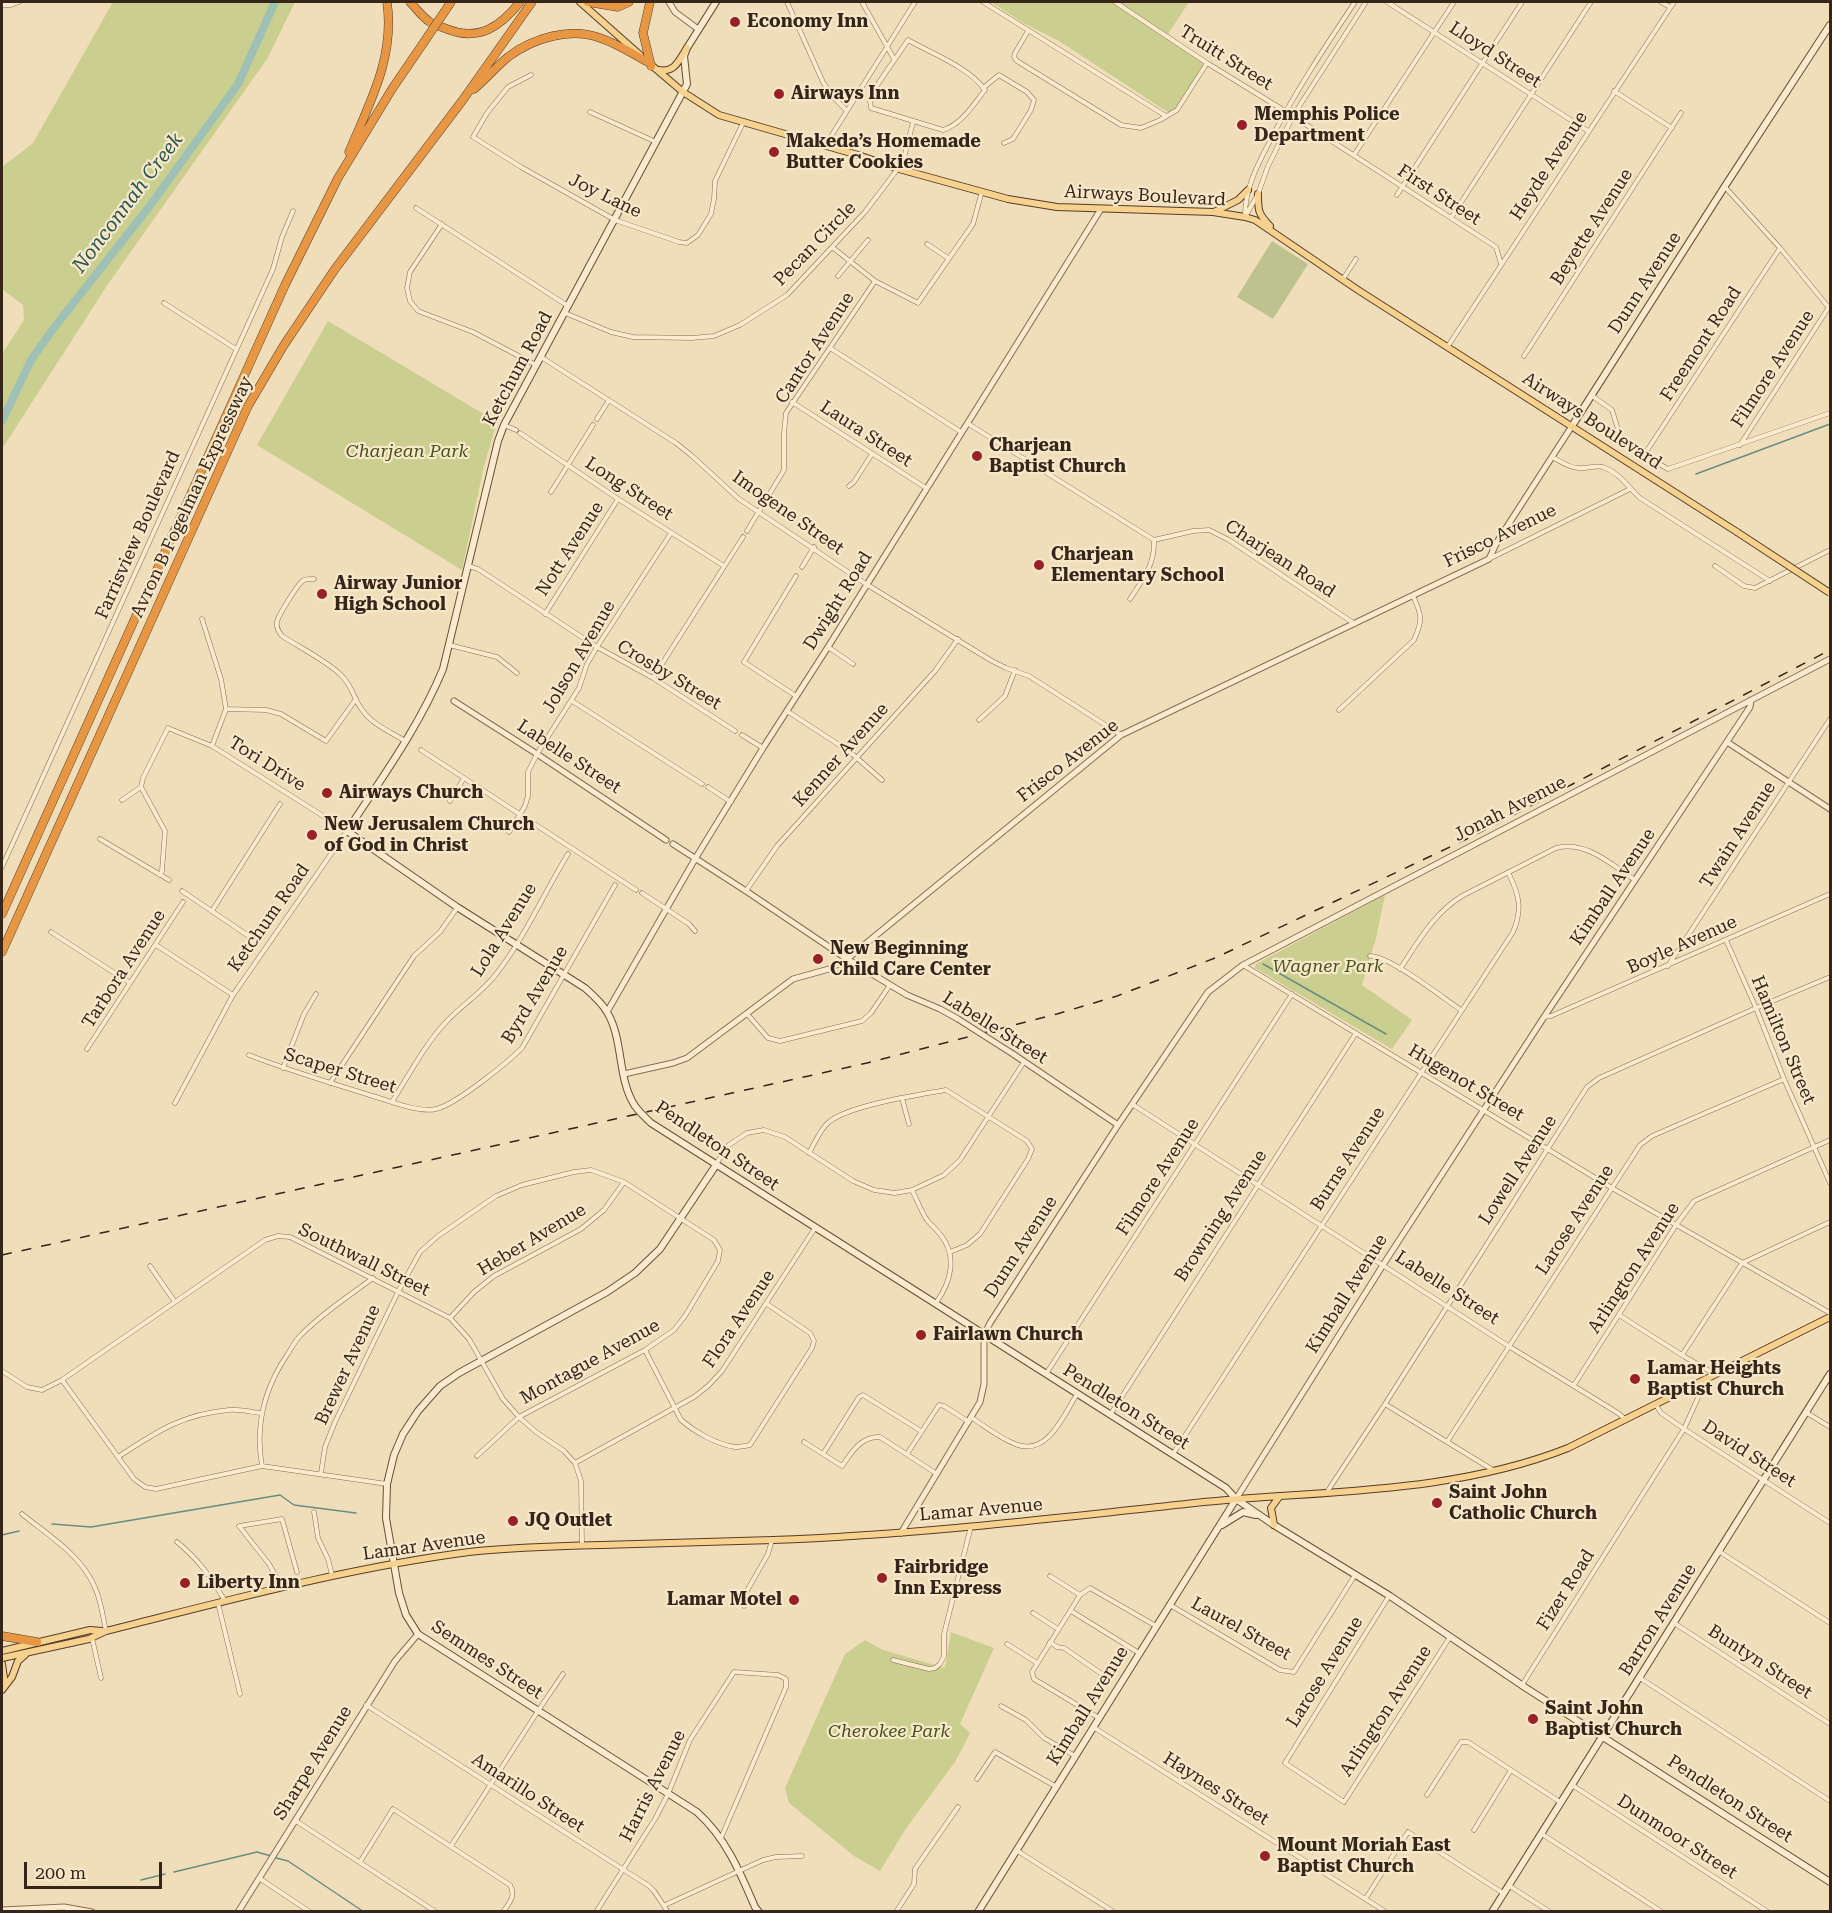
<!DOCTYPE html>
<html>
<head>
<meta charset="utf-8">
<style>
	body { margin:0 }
	#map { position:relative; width:1832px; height:1913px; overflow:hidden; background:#f0deba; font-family:"Roboto Serif",serif }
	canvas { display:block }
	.frame { position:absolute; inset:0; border:3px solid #36261a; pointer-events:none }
	.scale { position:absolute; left:24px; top:1862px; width:138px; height:27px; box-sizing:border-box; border:3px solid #36261a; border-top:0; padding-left:8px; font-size:18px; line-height:21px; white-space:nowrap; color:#36261a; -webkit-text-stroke:4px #f7e8ca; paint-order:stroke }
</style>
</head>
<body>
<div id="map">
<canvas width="1832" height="1913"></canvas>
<div class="frame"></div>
<div class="scale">200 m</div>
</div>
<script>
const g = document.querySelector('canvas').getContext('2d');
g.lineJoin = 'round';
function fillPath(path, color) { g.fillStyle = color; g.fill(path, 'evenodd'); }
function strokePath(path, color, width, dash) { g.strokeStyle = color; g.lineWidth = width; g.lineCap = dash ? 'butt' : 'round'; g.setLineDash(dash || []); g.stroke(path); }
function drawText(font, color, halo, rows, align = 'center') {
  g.font = font + ' "Roboto Serif",serif'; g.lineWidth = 4.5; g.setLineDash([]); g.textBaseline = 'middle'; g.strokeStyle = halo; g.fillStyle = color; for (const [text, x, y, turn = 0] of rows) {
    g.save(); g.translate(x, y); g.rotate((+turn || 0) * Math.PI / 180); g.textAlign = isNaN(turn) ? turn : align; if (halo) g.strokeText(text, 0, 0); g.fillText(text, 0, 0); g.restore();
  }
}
const green = new Path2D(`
	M113,2H295L267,59L108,284L2,449V354L24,320L23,305L2,289V167L33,143Z
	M991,2H1189L1168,34L1203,63L1201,70L1176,108L1169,113L1059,41L1025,24Z
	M328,321L497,422L484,466L462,570L257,445Z
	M1385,895L1376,938L1362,985L1412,1020L1392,1049L1255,968L1256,964Z
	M951,1632L994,1648L960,1724L970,1733L955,1762L907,1827L880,1871L854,1856L789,1803L785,1788L845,1654L865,1640L883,1650L945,1668Z`);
const cemetery = new Path2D(`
	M1272,241L1308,264L1273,319L1237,297Z`);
const stream = new Path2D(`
	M1696,474L1830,424
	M1263,964L1386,1034
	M52,1524L91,1527L280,1495L294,1505L356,1513
	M2,1535L19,1531
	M276,1858L288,1861L364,1912
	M174,1872L257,1852L271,1856
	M141,1880L165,1874`);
const river = new Path2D(`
	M2,421L31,360L53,329L149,207L238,84L275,2`);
const minor = new Path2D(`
	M787,2L823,82L831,95L846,110
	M862,2L894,59
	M983,2L1166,116
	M1115,2L1207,63L1285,111L1496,247L1501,264
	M1387,2L1588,131
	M1661,2L1670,7
	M2,5H11L19,2
	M1028,31L1015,53L1014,57L1017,61L1121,125L1141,128L1160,120L1177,110L1207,63
	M908,40C931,53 970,68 985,90C973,105 962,124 943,130L871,108L870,101L871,94Z
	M531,75L508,87L487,113L473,137L521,167L615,220L679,242L687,243L698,235L711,214L714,199L715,181L743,123
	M983,88L999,75L1027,92L1034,100L1031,110L1013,139L1004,143
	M1614,91L1672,128
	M590,112L656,142
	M825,146L915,2
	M1354,155L1454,2
	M1725,187L1780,248L1830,309
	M1397,195L1522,2
	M416,208L568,306
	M1245,215C1245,188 1258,164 1270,141C1295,92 1325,47 1355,2
	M1245,217L1258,194L1268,166L1293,116L1366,2
	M1451,218L1591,2
	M442,224L410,272L407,288L410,301L418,311L473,332L536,365
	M927,244L948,258
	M832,247L875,281L918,303L973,224L982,191
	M838,276L868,240
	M1343,279L1356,259
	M164,303L236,349
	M565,313L611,332L633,337L692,338L714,336L740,325L787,295L865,212L903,162L913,122
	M1448,346L1674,2
	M830,348L961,432
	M1524,356L1681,113
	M541,357L676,443L691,455L739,499L866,584L992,661L1006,668L1029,676L1121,735
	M1591,395L1612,410L1621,439L1628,446L1668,469L1830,413
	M792,402L926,488
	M597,419L609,400
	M967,423L1154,540L1193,531L1209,530L1229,540L1355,624
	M504,425L516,430
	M520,433L618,499L724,566
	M1740,445L1829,307
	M1644,455L1780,248
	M1552,457C1560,461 1569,468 1579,468C1587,469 1595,465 1603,467C1620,473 1628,487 1640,498L1770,581
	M849,486L854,482L872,454
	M551,492L593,425
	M747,531L784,470V433L786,413L875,281
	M1489,559L1630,489
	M468,566L478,569L597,647L653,678L735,731
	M1715,566L1744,586L1755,588L1828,551
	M802,567L814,547
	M314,579C311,579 307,579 304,580C298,583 278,616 277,622C276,628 279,632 282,636C299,647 327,661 341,675C354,688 353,699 363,711C373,725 391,732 405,741
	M1130,599C1143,579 1155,565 1154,540
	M545,614L618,499
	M202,619L221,679L226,709L212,746
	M449,645L497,657L517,673
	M828,647L853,664
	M653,678L743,537
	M796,696L744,662L796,576
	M572,701L702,784
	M226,709L266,710L281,714L326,741L356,699
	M1339,710L1414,640C1423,620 1422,615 1413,596
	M787,711L850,752L882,780
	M979,720L1005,696L1015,670
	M742,735L763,748
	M421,750L636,890
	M708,787L731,802
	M122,800L141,787
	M450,801L464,778
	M509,832L525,806L528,796V772L537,754L579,688L587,664L597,647L671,533
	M100,839L169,880
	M2,867L273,269L282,237L293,211
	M160,875L162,871L165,831L141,787L143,778L168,728L212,746L347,831L233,995L175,1103
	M182,891L253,939
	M746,891L777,846L935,671L958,639
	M642,893L689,924L695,931
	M212,911L280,804
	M51,932L130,983
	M1726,940L1756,1008L1784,1079L1830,1183
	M156,945L233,995
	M1370,956C1390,956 1443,998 1461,1010
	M1243,965L1612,1188L1830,1313
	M1668,966L1830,719
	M1400,969C1418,942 1434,913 1462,896L1556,848C1586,840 1612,865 1635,880
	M748,1015L768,1038L780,1041L862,1021L871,1013L890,985
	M1544,1017L1551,1016L1830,894
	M87,1049L183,902
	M249,1055C290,1071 331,1083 373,1096C389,1101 419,1113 436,1109C455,1105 507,1063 522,1048L615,885
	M283,1068L304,1014L316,994
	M330,1083L414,956L440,932L457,908
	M902,1098L909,1124
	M392,1102C409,1075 425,1044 447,1021C463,1004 483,992 497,973C525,937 544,893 568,854
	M1132,1104L1510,1347L1618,1413L1625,1419
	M809,1153C815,1143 820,1129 829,1122C850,1105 918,1095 946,1090L1027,1141L1032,1149L1028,1159L980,1234L967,1245L950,1252
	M716,1164L729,1145L747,1133L764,1130L785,1137L853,1181L874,1190L895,1193L912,1190L944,1175L960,1160L1024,1062
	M912,1190C917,1200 921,1211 927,1220C931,1225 936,1229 940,1234C958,1256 951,1282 936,1303
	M150,1266L175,1302
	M1619,1315L1685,1357L1715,1374
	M450,1318L474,1292L494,1276L581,1229L604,1210L624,1182
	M645,1350L681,1420C695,1432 716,1444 735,1447C739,1447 745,1446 750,1445L812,1348L814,1341L810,1333L767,1304
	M1682,1355L1742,1263L1830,1222
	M2,1371L27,1387L42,1390L62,1380L265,1240L278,1236L290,1237L450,1318L469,1339L503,1399L519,1417L536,1432L564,1451L575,1463L581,1481L582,1545
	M1046,1374L1292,994
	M62,1380L134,1479L145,1487L156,1489L262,1466L387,1484
	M1574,1385L1676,1225L1694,1201L1830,1140
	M1385,1404L1493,1470
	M1656,1405L1661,1413L1684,1429L1830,1523
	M1807,1413L1830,1427
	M1110,1415L1356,1033
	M972,1418C986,1427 1002,1440 1018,1445C1048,1455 1064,1415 1077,1394
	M804,1442L842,1466C852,1452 861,1436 880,1437L937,1474
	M1447,1442L1640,1145L1652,1136L1784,1079
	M823,1454L859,1397L863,1395L921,1431
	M907,1454L939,1405L944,1406L969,1422
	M1173,1454L1513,932C1523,909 1519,894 1508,872
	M118,1457C156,1432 182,1414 229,1410C239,1409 251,1412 261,1413
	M575,1463L694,1397L708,1386L722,1371L815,1228
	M262,1466C255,1426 264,1389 287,1355C291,1349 295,1341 300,1336C321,1314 349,1296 373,1278
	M321,1473L325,1447L335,1422L399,1290L420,1252L438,1236L496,1196L522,1185L574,1172L591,1170L624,1182L714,1240L720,1250L718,1261L685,1316L674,1330L645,1350L519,1417L477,1456
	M1327,1492L1385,1404L1587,1087L1599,1078L1756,1008L1830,977
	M314,1512L318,1538L328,1559L332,1575
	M22,1514C49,1536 83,1556 96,1590C101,1602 103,1617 106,1631
	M177,1542C199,1560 211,1577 225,1601
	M1720,1552L1830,1623
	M1050,1576L1080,1595
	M282,1587L269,1564L239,1526L282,1519L297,1572
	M1389,1596L1285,1763L1344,1802L1450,1637
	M218,1603L240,1694
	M1170,1605L1280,1670L1294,1672L1355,1575
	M744,1606V1596L768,1554L772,1540
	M1071,1611L1139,1653
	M1033,1613L1058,1629
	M1674,1623L1830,1724
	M92,1638L101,1678
	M1050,1642L1057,1647L1064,1648L1109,1679
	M1007,1644L1037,1663
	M893,1660L929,1669L935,1668L940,1664L944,1656V1634L971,1526
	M1640,1678L1830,1801
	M1522,1685L1684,1429L1701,1391L1699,1383
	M366,1705L649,1886L654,1891L668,1912
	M1001,1706L1026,1720L1044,1738L1075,1756
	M1099,1718L1034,1679L1032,1672L1080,1595L1090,1588L1156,1626
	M1093,1727L1386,1912
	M977,1779L995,1752L1055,1786
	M1572,1785L1768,1912
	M1427,1795L1461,1742H1468L1560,1802
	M296,1821L436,1912
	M1474,1830L1511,1770
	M1542,1834L1662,1912
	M451,1846L538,1711L563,1674
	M1016,1850L1114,1912
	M360,1862L393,1809L510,1885C516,1896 510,1902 503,1912
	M259,1878L310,1912
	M1508,1885L1550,1912
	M1366,1898L1408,1832L1503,1893
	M665,1905L763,1860L776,1857L802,1856
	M596,1912L655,1819L668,1794L690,1740L734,1672L778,1675L786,1679V1687L721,1838
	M896,1912L914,1884L915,1869L958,1807`);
const tertiary = new Path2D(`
	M669,2L675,12L698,29
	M454,701L537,754L666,840
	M1727,742L1830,809
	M673,844L746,891L847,959L907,995L940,1009L958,1019
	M607,1012L695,859L763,748L828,647L1101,209
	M1013,1054L1118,1125
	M624,1074L673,1063L687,1058L793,979L829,969L847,959L1121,735L1489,559L1497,542L1572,426
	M1236,1499L1383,1265L1544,1017L1750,707L1751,700
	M901,1533L980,1402L984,1384V1335L990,1323L1118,1125L1208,992L1243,965L1830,659
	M2,1910L64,1907L92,1912
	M238,1912L395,1661L418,1634`);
const secondary = new Path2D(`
	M716,2L687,48L684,56L687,84L504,425L498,441L443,669C419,727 381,779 347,831L457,907L585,988C593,995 602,1003 607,1012C624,1040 617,1079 635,1106C640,1113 646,1118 651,1123L1226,1488L1236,1499L1274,1525L1390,1596L1526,1688L1830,1882
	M1572,426L1725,186L1830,25
	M716,1165L660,1249L635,1273L607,1292L459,1373L440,1386L418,1411L403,1434L394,1455L387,1484L386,1518L399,1593L406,1615L418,1634L697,1812C726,1838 740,1872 755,1907L759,1912
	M1222,1525L1243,1512L1256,1515
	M978,1912L1236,1499
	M1492,1912L1830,1374`);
const primary = new Path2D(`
	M580,2L640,55
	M650,64L683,92L719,115L858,155L899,169L1008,199L1057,207L1213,212L1245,217L1255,220L1358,290L1737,532
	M659,70C675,73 679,60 687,48
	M1258,194C1258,210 1258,214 1270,226
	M1214,212L1238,200L1248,190
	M1274,1525L1271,1508L1279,1497
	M2,1651L90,1630L102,1631
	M2,1658L89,1639L106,1631C226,1601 346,1568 469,1552C513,1547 558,1546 602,1545C659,1543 716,1542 773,1540C914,1535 1055,1518 1195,1503C1320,1490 1449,1495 1568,1448L1830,1317
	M2,1664L4,1678L2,1687
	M2,1690L12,1677L18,1661L26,1654`);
const motorway = new Path2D(`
	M410,2C416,8 422,17 430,22C435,25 442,27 447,29C479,42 501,26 520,2
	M588,2L618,7L629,2
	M650,2L643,33L651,66
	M445,11L451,2
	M474,89C486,79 496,67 508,57C533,38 570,27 600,38C616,43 631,53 646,61
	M349,152C370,102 395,57 387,2
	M2,914L285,285L338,178L392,89L422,45
	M2,952L248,406L284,345L335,269L462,101L532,2
	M2,1636L37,1642`);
const rail = new Path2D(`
	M2,1255L867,1063L1057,1014L1117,996L1215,958L1469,838L1830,650`);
const tertiaryBridge = new Path2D(`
	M958,1019L1013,1054`);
const primaryBridge = new Path2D(`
	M1737,532L1830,593`);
const motorwayBridge = new Path2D(`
	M422,45L445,11`);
const markers = [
	[735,22,6,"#9a2027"],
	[779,94,6,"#9a2027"],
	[1242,125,6,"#9a2027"],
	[774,152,6,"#9a2027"],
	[977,456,6,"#9a2027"],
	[1039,565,6,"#9a2027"],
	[322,594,6,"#9a2027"],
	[327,793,6,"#9a2027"],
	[312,835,6,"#9a2027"],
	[818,959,6,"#9a2027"],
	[921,1335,6,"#9a2027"],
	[1635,1379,6,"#9a2027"],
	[1437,1503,6,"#9a2027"],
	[513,1521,6,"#9a2027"],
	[882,1578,6,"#9a2027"],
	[185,1583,6,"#9a2027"],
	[794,1600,6,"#9a2027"],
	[1533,1719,6,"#9a2027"],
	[1265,1856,6,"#9a2027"]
];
const poiNames = [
	["Economy Inn",747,22],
	["Airways Inn",791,94],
	["Memphis Police",1254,115],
	["Department",1254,136],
	["Makeda’s Homemade",786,142],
	["Butter Cookies",786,163],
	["Charjean",989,446],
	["Baptist Church",989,467],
	["Charjean",1051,555],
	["Elementary School",1051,576],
	["Airway Junior",334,584],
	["High School",334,605],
	["Airways Church",339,793],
	["New Jerusalem Church",324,825],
	["of God in Christ",324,846],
	["New Beginning",830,949],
	["Child Care Center",830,970],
	["Fairlawn Church",933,1335],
	["Lamar Heights",1647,1369],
	["Baptist Church",1647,1390],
	["Saint John",1449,1493],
	["Catholic Church",1449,1514],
	["JQ Outlet",525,1521],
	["Fairbridge",894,1568],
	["Inn Express",894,1589],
	["Liberty Inn",197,1583],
	["Lamar Motel",782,1600,"right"],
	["Saint John",1545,1709],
	["Baptist Church",1545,1730],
	["Mount Moriah East",1277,1846],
	["Baptist Church",1277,1867]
];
const streetNames = [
	["Lloyd Street",1495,55,33],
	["Truitt Street",1226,58,32],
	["Heyde Avenue",1549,166,-57],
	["First Street",1439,195,33],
	["Joy Lane",605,196,26],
	["Airways Boulevard",1145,196,3],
	["Beyette Avenue",1592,227,-57],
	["Pecan Circle",815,244,-46],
	["Dunn Avenue",1645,283,-57],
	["Freemont Road",1701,344,-57],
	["Cantor Avenue",815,348,-57],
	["Ketchum Road",518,369,-62],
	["Filmore Avenue",1773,369,-57],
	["Airways Boulevard",1592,421,33],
	["Laura Street",866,434,33],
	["Long Street",629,489,33],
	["Avron B Fogelman Expressway",192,497,-65],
	["Imogene Street",788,513,35],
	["Farrisview Boulevard",138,535,-66],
	["Frisco Avenue",1500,536,-26],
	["Nott Avenue",570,549,-57],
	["Charjean Road",1280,559,33],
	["Dwight Road",838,601,-58],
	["Jolson Avenue",579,657,-60],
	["Crosby Street",669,675,31],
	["Kenner Avenue",841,755,-48],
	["Labelle Street",569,757,33],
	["Frisco Avenue",1068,761,-38],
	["Tori Drive",267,764,32],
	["Jonah Avenue",1510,809,-27],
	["Twain Avenue",1738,835,-57],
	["Kimball Avenue",1613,887,-56],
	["Ketchum Road",269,918,-55],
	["Lola Avenue",504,930,-58],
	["Boyle Avenue",1682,945,-24],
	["Tarbora Avenue",124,969,-57],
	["Byrd Avenue",535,995,-59],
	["Labelle Street",995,1028,32],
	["Hamilton Street",1783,1040,67],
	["Scaper Street",340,1071,17],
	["Hugenot Street",1466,1083,31],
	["Pendleton Street",717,1146,34],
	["Burns Avenue",1348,1159,-57],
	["Lowell Avenue",1518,1170,-57],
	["Filmore Avenue",1158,1177,-57],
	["Browning Avenue",1221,1216,-57],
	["Larose Avenue",1575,1220,-57],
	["Heber Avenue",532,1240,-31],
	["Dunn Avenue",1021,1247,-57],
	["Southwall Street",364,1260,26],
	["Arlington Avenue",1634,1268,-57],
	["Labelle Street",1447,1288,33],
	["Kimball Avenue",1347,1294,-58],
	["Flora Avenue",739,1319,-56],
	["Montague Avenue",590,1362,-29],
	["Brewer Avenue",348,1365,-65],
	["Pendleton Street",1126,1407,32],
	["David Street",1749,1454,33],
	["Lamar Avenue",981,1510,-5],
	["Lamar Avenue",424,1546,-8],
	["Fizer Road",1566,1590,-58],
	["Barron Avenue",1658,1620,-58],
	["Laurel Street",1241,1629,29],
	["Semmes Street",487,1660,33],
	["Buntyn Street",1760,1662,33],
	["Larose Avenue",1325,1672,-58],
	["Kimball Avenue",1088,1706,-58],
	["Arlington Avenue",1386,1711,-57],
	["Sharpe Avenue",313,1763,-58],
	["Harris Avenue",653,1786,-63],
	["Haynes Street",1216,1789,32],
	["Amarillo Street",528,1793,33],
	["Pendleton Street",1730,1799,33],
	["Dunmoor Street",1677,1837,33]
];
const parkNames = [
	["Charjean Park",407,452],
	["Wagner Park",1328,967],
	["Cherokee Park",889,1732]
];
const waterNames = [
	["Nonconnah Creek",128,203,-53]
];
fillPath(green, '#cace8e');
fillPath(cemetery, '#bec28f');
strokePath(stream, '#678e82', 1.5);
strokePath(river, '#9fc0b5', 8);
strokePath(minor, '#886d54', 5);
strokePath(tertiary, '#886d54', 7);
strokePath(secondary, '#694e37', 8);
strokePath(primary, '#553b29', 8);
strokePath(motorway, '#553b29', 9);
strokePath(minor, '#fbebce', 4);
strokePath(tertiary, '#fbebce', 5);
strokePath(secondary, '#fbebce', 6);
strokePath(primary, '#f7d28e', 6);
strokePath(motorway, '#e79743', 8);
strokePath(rail, '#36261a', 1.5, [10, 10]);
strokePath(tertiaryBridge, '#886d54', 7, []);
strokePath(primaryBridge, '#553b29', 8, []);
strokePath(motorwayBridge, '#553b29', 9, []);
strokePath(tertiaryBridge, '#fbebce', 5);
strokePath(primaryBridge, '#f7d28e', 6);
strokePath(motorwayBridge, '#e79743', 8);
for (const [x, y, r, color] of markers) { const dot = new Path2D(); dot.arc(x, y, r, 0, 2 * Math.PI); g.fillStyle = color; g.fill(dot); strokePath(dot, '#f7e8ca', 2); }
drawText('bold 18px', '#36261a', '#f7e8ca', poiNames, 'left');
drawText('18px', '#36261a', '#f7e8ca', streetNames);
drawText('italic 18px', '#49531f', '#f7e8ca', parkNames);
drawText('italic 20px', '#285751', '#f7e8ca', waterNames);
</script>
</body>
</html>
